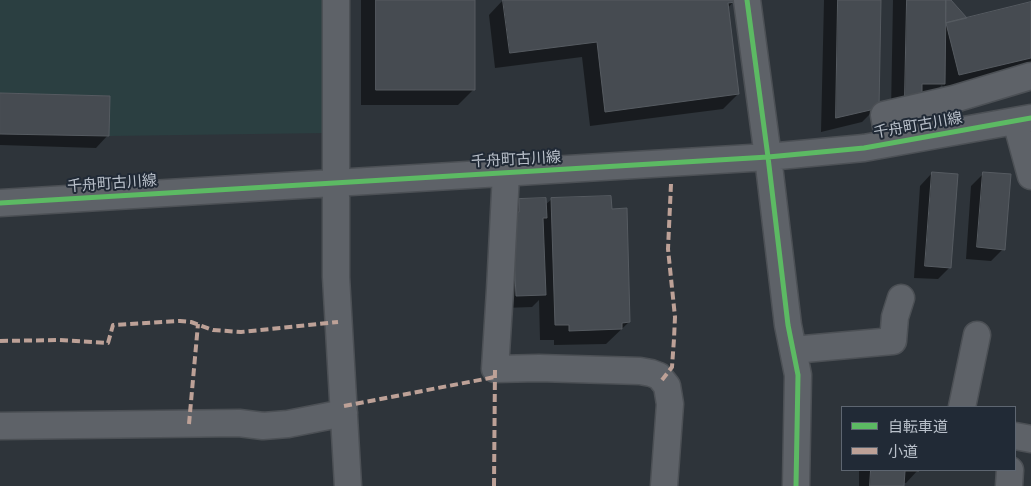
<!DOCTYPE html>
<html>
<head>
<meta charset="utf-8">
<style>
	body { margin:0 }
	#map { position:relative; width:1031px; height:486px; overflow:hidden; background:#2e343a; font-family:"Space Grotesk","Noto Sans JP",sans-serif }
	canvas { display:block }
	.legend { position:absolute; left:841px; top:406px; width:175px; height:65px; box-sizing:border-box; background:#212a36; border:1px solid #5e6671; margin:0; padding:6px 9px; list-style:none; font-size:15px; color:#b9c0ca }
	.legend li { display:flex; align-items:center; gap:10px; height:25px }
	.legend b { width:25px; border:1px solid #5e6671 }
</style>
</head>
<body>
<div id="map">
<canvas width="1031" height="486"></canvas>
<ul class="legend">
<li><b style="height:6px;background:#5cba63"></b>自転車道</li>
<li><b style="height:6px;background:#bda197"></b>小道</li>
</ul>
</div>
<script>
const g = document.querySelector('canvas').getContext('2d');
g.lineJoin = 'round';
function fillPath(path, color) { g.fillStyle = color; g.fill(path, 'evenodd'); }
function strokePath(path, color, width, dash) { g.strokeStyle = color; g.lineWidth = width; g.lineCap = dash ? 'butt' : 'round'; g.setLineDash(dash || []); g.stroke(path); }
function drawText(font, color, halo, rows, align = 'center') {
  g.font = font + ' "Space Grotesk","Noto Sans JP",sans-serif'; g.lineWidth = 4; g.setLineDash([]); g.textBaseline = 'middle'; g.strokeStyle = halo; g.fillStyle = color; for (const [text, x, y, turn = 0] of rows) {
    g.save(); g.translate(x, y); g.rotate((+turn || 0) * Math.PI / 180); g.textAlign = isNaN(turn) ? turn : align; if (halo) g.strokeText(text, 0, 0); g.fillText(text, 0, 0); g.restore();
  }
}
const green = new Path2D(`
	M0,0H327L328,133L109,136L110,96L0,93Z`);
const shadow = new Path2D(`
	M361,0H474V89L458,105H361Z
	M503,0H734V1L727,9L738,94L723,109L590,126L582,57L495,68L489,15Z
	M824,0H880L877,107L862,122L821,132Z
	M893,0H949L962,20L1031,3V68L944,90L942,85L928,99L891,111Z
	M0,95L108,135L96,148L0,145Z
	M932,173L950,267L938,279L914,278L920,186Z
	M984,173L1003,249L991,261L966,259L971,186Z
	M552,199L611,210L629,322L606,344L554,345V340H540L539,300L532,307L504,308L507,212L519,200L545,205Z
	M859,470H918L906,483H903V486H859Z`);
const building = new Path2D(`
	M376,0H475V90H376Z
	M503,0H735L736,2L728,3L739,94L605,112L597,42L510,53Z
	M838,0H881L879,108L836,118Z
	M907,0H946L945,84H922V97L905,96Z
	M946,0H951L967,18L946,23Z
	M1031,2V58L959,75L946,23Z
	M0,93L110,96L109,136L0,134Z
	M932,172L958,174L951,268L925,266Z
	M983,172L1011,174L1005,250L977,247Z
	M611,196L612,209L627,208L630,322L622,323V329L569,331V325H555L551,198Z
	M546,198L547,218H543L546,295L516,296L512,212H519V199Z
	M871,470H919V471H905L904,486H870Z`);
const minor = new Path2D(`
	M336,0V277L348,486
	M747,0L768,157L788,325L798,375L796,486
	M1016,121L1031,176
	M889,143L884,115L954,99L1031,76
	M506,173L500,290L495,369L539,368L640,371L651,373L659,376L667,386L670,404L664,486
	M0,203L768,157L864,148L1031,118
	M793,350L893,341L895,317L901,298
	M962,407L977,335
	M0,426L239,423L263,426L288,424L344,413
	M1015,436L1031,439
	M1009,486L1010,470`);
const quiet = new Path2D(`
	M0,341L59,340L108,343L113,325L180,321L191,322L213,330L241,332L338,322
	M662,380L672,367L674,339L675,317L668,249L671,184
	M344,406L495,377
	M189,424L198,324
	M494,486L495,369`);
const cycleway = new Path2D(`
	M747,0L768,157L788,325L798,375L796,486
	M0,203L768,157L864,148L1031,118`);
const streetNames = [
	["千舟町古川線",918,126,-10],
	["千舟町古川線",516,160,-3],
	["千舟町古川線",112,184,-4]
];
fillPath(green, '#2b3f41');
fillPath(shadow, '#0007');
fillPath(building, '#464b51');
strokePath(building, '#565b61', 1);
strokePath(minor, '#4c5055', 29);
strokePath(minor, '#5e6268', 26);
strokePath(quiet, '#bda197', 4, [8, 4]);
strokePath(cycleway, '#5cba63', 5);
drawText('15px', '#b9c0ca', '#212a36', streetNames);
</script>
</body>
</html>
